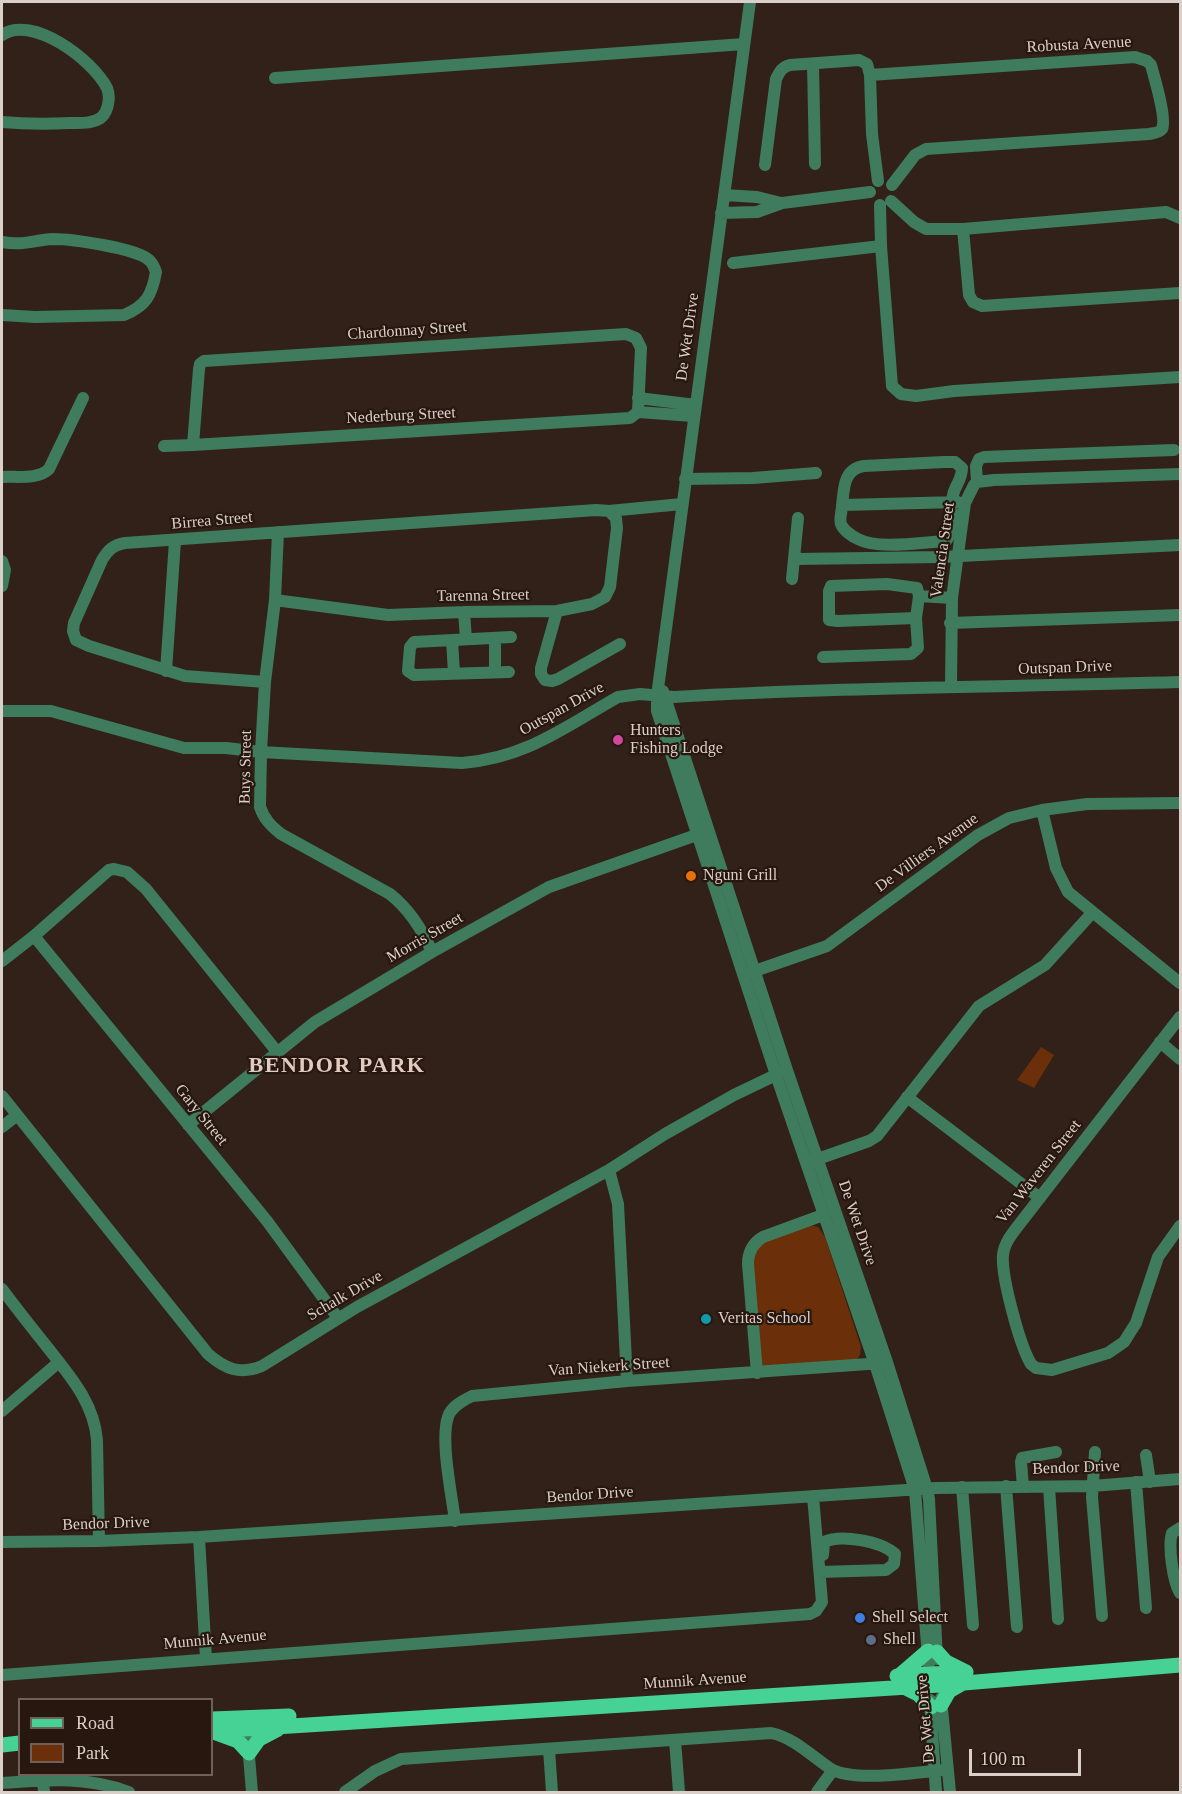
<!DOCTYPE html>
<html>
<head>
<meta charset="utf-8">
<style>
	body { margin:0 }
	#map { position:relative; width:1182px; height:1794px; overflow:hidden; background:#312118; font-family:"Times New Roman",serif }
	canvas { display:block }
	.frame { position:absolute; inset:0; border:3px solid #dacfc9; pointer-events:none }
	.legend { position:absolute; left:18px; top:1698px; width:195px; height:78px; box-sizing:border-box; background:#27170f; border:2px solid #6f6159; margin:0; padding:8px 10px; list-style:none; font-size:18px; color:#dacfc9 }
	.legend li { display:flex; align-items:center; gap:12px; height:30px }
	.legend b { width:30px; border:2px solid #6f6159 }
	.scale { position:absolute; left:969px; top:1749px; width:112px; height:27px; box-sizing:border-box; border:3px solid #dacfc9; border-top:0; padding-left:8px; font-size:18px; line-height:21px; white-space:nowrap; color:#dacfc9; -webkit-text-stroke:4px #27170f; paint-order:stroke }
</style>
</head>
<body>
<div id="map">
<canvas width="1182" height="1794"></canvas>
<div class="frame"></div>
<ul class="legend">
<li><b style="height:8px;background:#45d294"></b>Road</li>
<li><b style="height:16px;background:#6b3009"></b>Park</li>
</ul>
<div class="scale">100 m</div>
</div>
<script>
const g = document.querySelector('canvas').getContext('2d');
g.lineJoin = 'round';
function fillPath(path, color) { g.fillStyle = color; g.fill(path, 'evenodd'); }
function strokePath(path, color, width, dash) { g.strokeStyle = color; g.lineWidth = width; g.lineCap = dash ? 'butt' : 'round'; g.setLineDash(dash || []); g.stroke(path); }
function drawText(font, color, halo, rows, align = 'center') {
  g.font = font + ' "Times New Roman",serif'; g.lineWidth = 4.5; g.setLineDash([]); g.textBaseline = 'middle'; g.strokeStyle = halo; g.fillStyle = color; for (const [text, x, y, turn = 0] of rows) {
    g.save(); g.translate(x, y); g.rotate((+turn || 0) * Math.PI / 180); g.textAlign = isNaN(turn) ? turn : align; if (halo) g.strokeText(text, 0, 0); g.fillText(text, 0, 0); g.restore();
  }
}
const green = new Path2D(`
	M1041,1047L1054,1055L1034,1088L1017,1080Z
	M809,1225L818,1227L825,1237L861,1347L860,1355L856,1361L764,1367L761,1364L752,1260L758,1245Z`);
const minor = new Path2D(`
	M750,2L657,696V711L776,1075L875,1364L915,1490L930,1683
	M2,35C32,14 93,60 107,88C111,98 108,116 97,120C88,124 80,123 70,123C47,124 25,124 2,122
	M813,64L815,164
	M870,75L1135,57L1147,61L1151,65C1154,76 1167,119 1162,129C1159,133 1154,133 1149,134L926,149L915,155L892,185
	M275,78L744,44
	M765,165L776,79C780,71 782,67 790,65L859,60L867,64L870,75L872,134L878,181
	M724,195L757,197L781,203
	M891,201L914,222L926,229H963L1166,212L1180,218
	M880,205L881,246L892,386L901,394L916,396L954,391L1180,377
	M721,213L757,212L782,203L870,192
	M963,229L969,295L973,302L982,306L1180,293
	M2,242C24,246 33,240 53,239C71,239 136,248 149,260C153,263 154,267 156,272C152,295 146,306 124,315L35,317L2,315
	M733,263L881,246
	M638,398L696,405
	M638,412L693,416
	M164,446L193,445L630,418L638,412L641,348L636,338L626,334L204,361L200,364L199,369L193,445
	M944,462H955L962,468C962,480 955,485 953,495C949,511 957,527 946,541C923,542 878,550 858,539C853,537 843,530 841,524C839,519 842,511 842,506C844,489 843,469 864,466Z
	M2,477C16,476 38,480 49,469L83,398
	M685,479L753,478L816,473
	M977,482L976,466L979,459L984,457L1174,450
	M843,505L958,502
	M609,511L682,504
	M278,532L275,600L265,682L261,752L260,807C264,819 271,826 281,834L390,894C410,910 422,929 432,952
	M795,559L941,557L1180,545
	M2,561L5,570L2,586
	M792,579L798,518
	M919,596L952,598
	M557,611L541,668V674L545,680L552,681L558,679L620,644
	M464,612L466,639
	M950,623L1180,615
	M452,640L454,673
	M823,657L911,654L918,648L916,618L919,596L917,588L887,584L831,586L829,591V620L838,621L916,618
	M166,671L175,541
	M495,672V638
	M509,672L414,675L408,671L410,647L414,642L511,637
	M265,682L185,676L89,646L76,640L73,631L74,623L102,560C108,550 113,545 125,543L596,510L609,511L616,518L617,528L610,587L605,597L592,604L557,611L464,612L388,615L275,600
	M951,686L952,598L965,503L974,485L977,482L994,480L1180,474
	M663,691L787,1070L887,1362L927,1489L929,1499L937,1659
	M2,711H51L184,748H226L261,752L462,763C526,758 565,727 618,697L640,694L674,697C843,687 1012,687 1180,682
	M1042,810L1056,868L1068,892L1180,983
	M34,936L267,1221L338,1318
	M2,961L34,936L109,870L114,869L127,872L146,889L278,1053
	M749,973L827,946L978,835L1009,818L1042,810L1087,804L1180,803
	M1180,1017L1018,1226C1011,1235 1004,1244 1003,1255C1001,1276 1020,1346 1031,1364L1036,1368L1052,1370L1108,1353L1124,1342L1136,1323L1158,1257L1180,1226
	M1160,1042L1180,1059
	M2,1096L208,1354C225,1369 240,1375 262,1366L357,1307L609,1170L665,1134L734,1095L782,1072
	M907,1097L1040,1198
	M188,1125L315,1022L432,952L549,887L705,832
	M2,1127L16,1116
	M812,1161L869,1141L877,1136L979,1006L1045,965L1092,913
	M609,1170L618,1204L627,1381
	M2,1289C17,1309 32,1328 48,1348C70,1376 94,1403 97,1440L99,1541
	M757,1373L748,1264C748,1251 753,1243 763,1237L823,1215
	M2,1411L59,1362
	M1095,1452L1092,1497L1102,1616
	M1146,1455L1150,1482
	M1136,1482L1146,1608
	M1006,1486L1017,1627
	M962,1487L973,1625
	M1023,1487L1021,1462L1022,1458L1056,1452
	M1049,1487L1058,1619
	M455,1521C452,1496 440,1440 448,1417C451,1407 462,1401 472,1396L627,1381L882,1363
	M1180,1528L1172,1533C1168,1546 1173,1582 1180,1593
	M199,1537L206,1659
	M2,1542L99,1541L199,1537L936,1488L1092,1486L1180,1479
	M820,1572L886,1570L894,1564L895,1554C881,1541 841,1534 824,1542L823,1555
	M2,1675L810,1614L816,1611L822,1602L813,1496
	M941,1698L950,1792
	M930,1700L936,1792
	M246,1721L252,1792
	M675,1740L679,1792
	M549,1749L552,1792
	M43,1780L44,1792
	M2,1783C46,1780 86,1776 129,1792
	M345,1792L375,1771L401,1759L771,1733C795,1738 811,1756 831,1769C854,1782 915,1773 942,1770
	M817,1792L833,1770`);
const major = new Path2D(`
	M937,1652L946,1662L966,1672
	M897,1676L966,1672
	M899,1676L928,1651
	M902,1686L918,1694L931,1707
	M941,1705L949,1691L963,1683
	M212,1719L289,1716
	M212,1731L940,1685L1180,1665
	M216,1733L238,1741L249,1753L259,1739L278,1729
	M2,1745L20,1743`);
const markers = [
	[618,740,6,"#d1479c"],
	[691,876,6,"#e8710a"],
	[706,1319,6,"#0f9aa8"],
	[860,1618,6,"#3f7fe0"],
	[871,1640,6,"#5c6f8a"]
];
const streetNames = [
	["Robusta Avenue",1079,45,-3],
	["Chardonnay Street",407,331,-4],
	["De Wet Drive",688,337,-82],
	["Nederburg Street",401,416,-3],
	["Birrea Street",212,521,-5],
	["Valencia Street",943,550,-82],
	["Tarenna Street",483,596,-1],
	["Outspan Drive",1065,668,-2],
	["Outspan Drive",562,709,-29],
	["Buys Street",246,767,-89],
	["De Villiers Avenue",927,853,-36],
	["Morris Street",425,938,-30],
	["Gary Street",201,1115,51],
	["Van Waveren Street",1039,1172,-52],
	["De Wet Drive",857,1223,71],
	["Schalk Drive",345,1296,-30],
	["Van Niekerk Street",609,1367,-4],
	["Bendor Drive",1076,1468,-2],
	["Bendor Drive",590,1495,-4],
	["Bendor Drive",106,1524,-2],
	["Munnik Avenue",215,1640,-5],
	["Munnik Avenue",695,1681,-4],
	["De Wet Drive",926,1719,-95]
];
const poiNames = [
	["Hunters",630,731],
	["Fishing Lodge",630,749],
	["Nguni Grill",703,876],
	["Veritas School",718,1319],
	["Shell Select",872,1618],
	["Shell",883,1640]
];
const districtNames = [
	["BENDOR PARK",337,1066]
];
fillPath(green, '#6b3009');
strokePath(minor, '#3f7b5d', 12);
strokePath(major, '#45d294', 15);
for (const [x, y, r, color] of markers) { const dot = new Path2D(); dot.arc(x, y, r, 0, 2 * Math.PI); g.fillStyle = color; g.fill(dot); strokePath(dot, '#27170f', 2); }
drawText('16px', '#dacfc9', '#27170f', streetNames);
drawText('16px', '#dacfc9', '#27170f', poiNames, 'left');
g.letterSpacing = '1.5px';
drawText('bold 22px', '#e1cbc0', '#27170f', districtNames);
g.letterSpacing = '0px';
</script>
</body>
</html>
